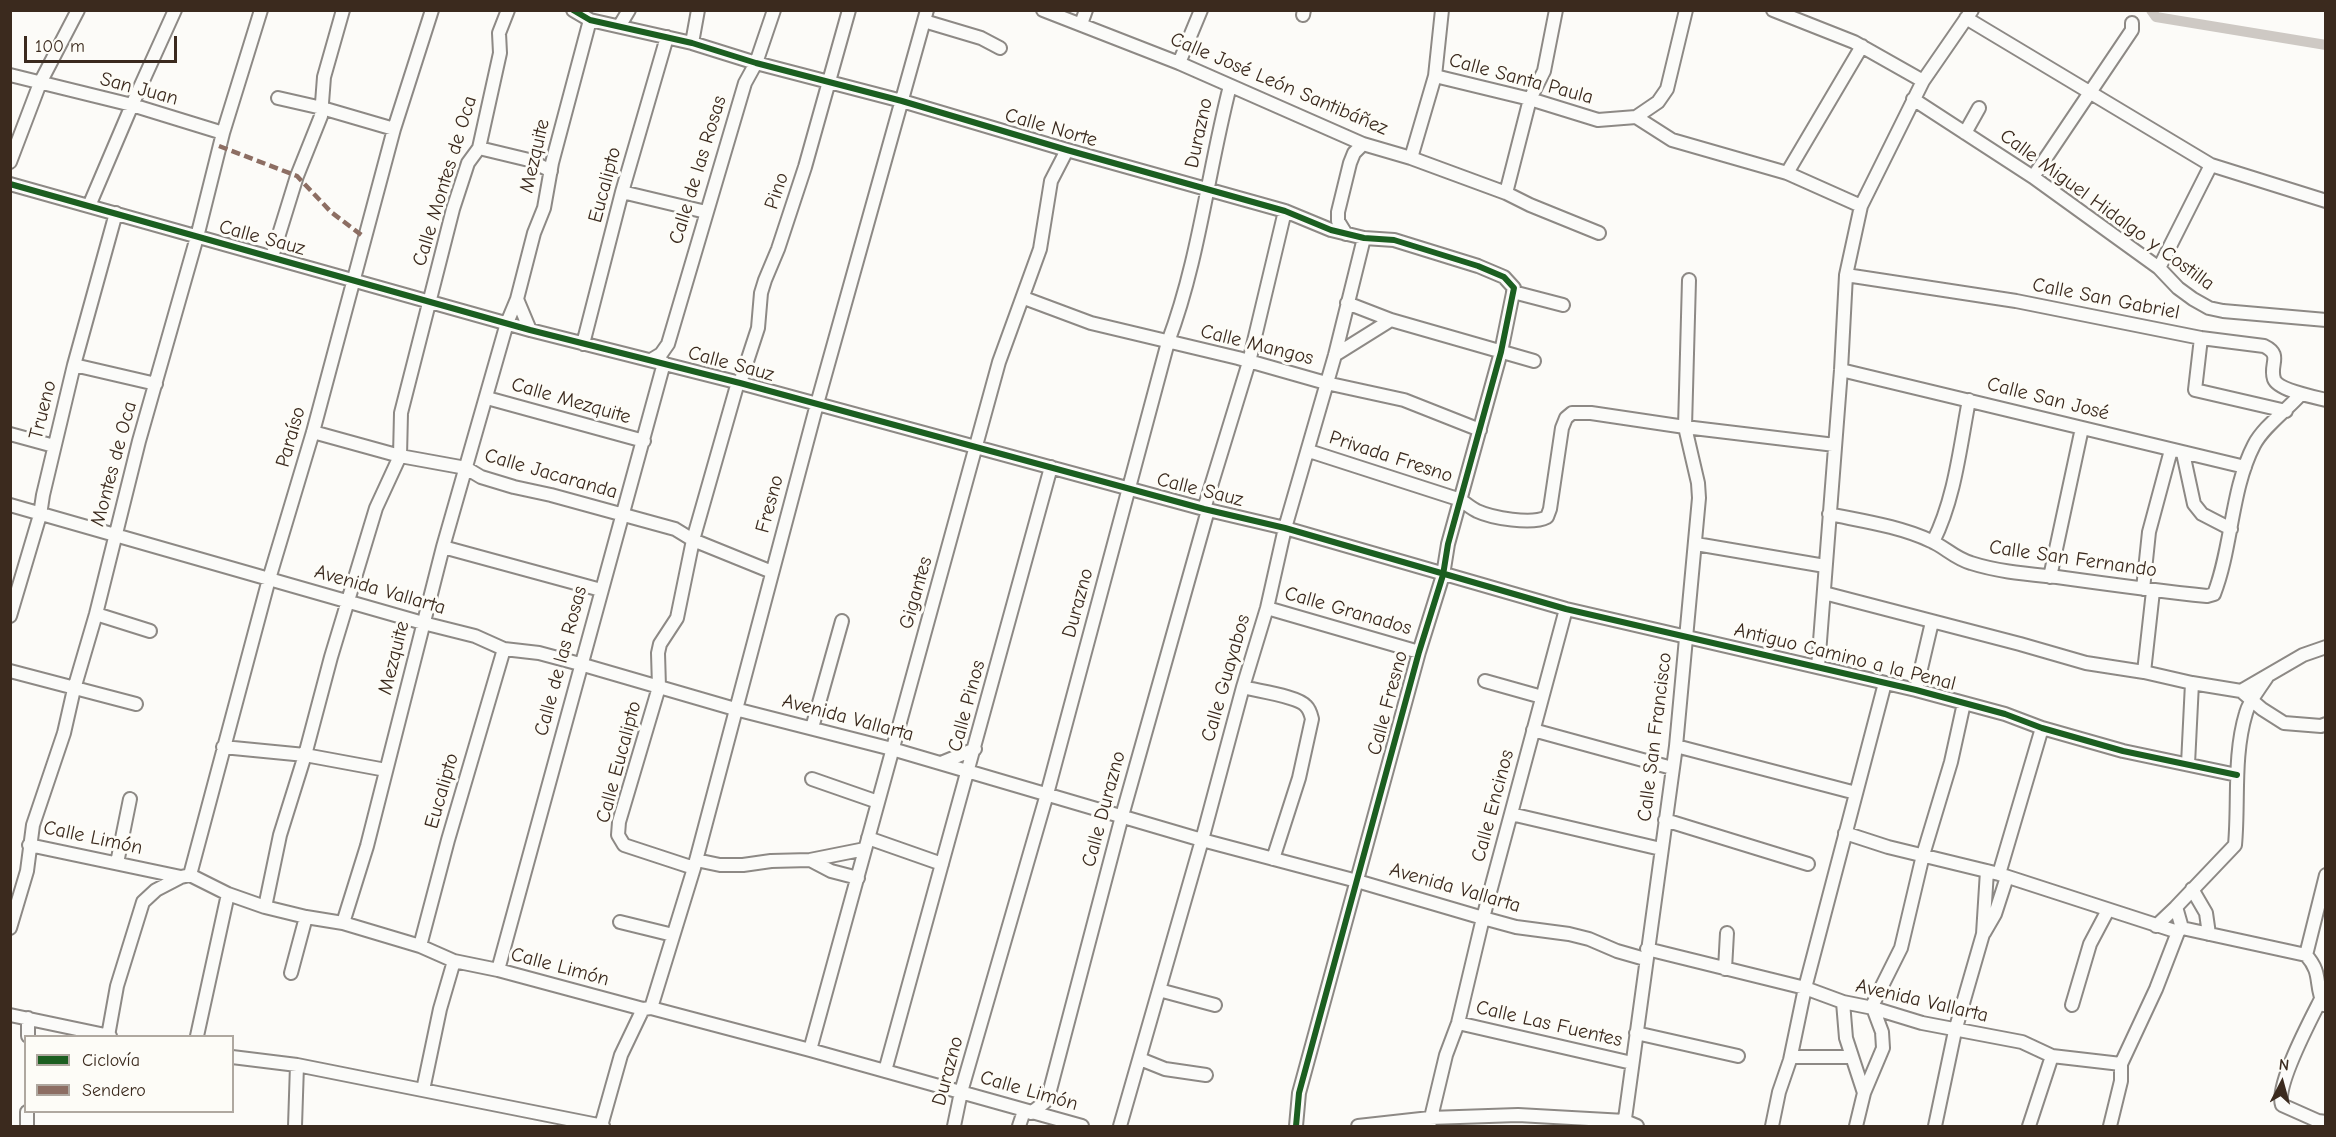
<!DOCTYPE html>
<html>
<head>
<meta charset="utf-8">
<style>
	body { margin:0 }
	#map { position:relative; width:2336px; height:1137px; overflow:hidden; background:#fcfbf8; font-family:"Comic Neue",sans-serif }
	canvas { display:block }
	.frame { position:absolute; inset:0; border:12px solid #3b2a1e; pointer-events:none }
	.legend { position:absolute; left:24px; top:1035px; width:210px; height:78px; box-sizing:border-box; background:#fdfcf7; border:2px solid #afa8a0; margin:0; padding:8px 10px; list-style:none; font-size:18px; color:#3b2a1e }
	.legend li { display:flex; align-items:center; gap:12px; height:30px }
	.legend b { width:30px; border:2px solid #afa8a0 }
	.north { position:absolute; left:2252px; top:1053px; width:60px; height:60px; -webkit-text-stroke:4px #fdfcf7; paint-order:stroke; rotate:6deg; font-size:16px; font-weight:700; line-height:24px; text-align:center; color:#3b2a1e }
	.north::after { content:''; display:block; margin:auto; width:21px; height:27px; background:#3b2a1e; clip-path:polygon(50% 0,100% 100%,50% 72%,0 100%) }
	.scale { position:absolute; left:24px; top:36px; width:153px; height:27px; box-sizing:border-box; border:3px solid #3b2a1e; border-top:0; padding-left:8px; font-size:18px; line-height:21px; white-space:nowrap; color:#3b2a1e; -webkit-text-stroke:4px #fdfcf7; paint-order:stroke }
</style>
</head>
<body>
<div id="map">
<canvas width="2336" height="1137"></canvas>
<div class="frame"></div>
<ul class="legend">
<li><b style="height:8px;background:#1b5e20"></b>Ciclovía</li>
<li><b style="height:8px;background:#8d6e63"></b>Sendero</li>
</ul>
<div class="north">N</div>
<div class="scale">100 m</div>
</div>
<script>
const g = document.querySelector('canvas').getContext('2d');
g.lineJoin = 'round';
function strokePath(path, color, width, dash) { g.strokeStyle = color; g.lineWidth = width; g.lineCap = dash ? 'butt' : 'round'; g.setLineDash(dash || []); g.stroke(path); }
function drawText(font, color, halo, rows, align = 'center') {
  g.font = font + ' "Comic Neue",sans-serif'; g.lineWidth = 6; g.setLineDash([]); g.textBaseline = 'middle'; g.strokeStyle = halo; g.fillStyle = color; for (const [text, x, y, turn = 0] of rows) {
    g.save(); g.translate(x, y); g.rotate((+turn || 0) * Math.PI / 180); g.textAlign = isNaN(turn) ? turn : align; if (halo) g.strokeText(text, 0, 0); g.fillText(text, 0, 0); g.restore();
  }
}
const canal = new Path2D(`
	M2151,10L2156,17L2326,45`);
const minor = new Path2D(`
	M573,10L590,20L692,43L756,63L902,101L1067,150L1285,211L1331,230L1364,238L1394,240L1478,266L1504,277L1514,288L1501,352L1448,544L1443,575L1419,652L1299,1093L1296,1126
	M1043,10L1179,63L1363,144L1411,158L1506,193L1530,205L1599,233
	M1773,10L1854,42L1923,81
	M1303,15L1304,10
	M1966,18L2211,165L2326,201
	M924,21L981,38L1000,48
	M1081,24L1086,10
	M620,25L629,10
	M692,43L698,10
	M1179,63L1201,10
	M10,75L132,105L223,133
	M1435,76L1530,99L1598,120L1636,117L1672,140L1787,173L1861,206
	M278,98L322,108L394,129
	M1913,99L2033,177L2159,268L2178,288L2193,299L2209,308L2223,311L2326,320
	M1636,117L1658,102L1667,89L1686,10
	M1965,133L1979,108
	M479,148L529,160L551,171
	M1411,158L1435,76L1442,10
	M10,162L40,83L78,10
	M1787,173L1862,46
	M2033,177L2132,30V23
	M10,184L530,330L740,383L1204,509L1285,528L1566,609L1916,690L2005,714L2042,728L2123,751L2237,775
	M622,192L706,212
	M1506,193L1530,99L1544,71L1556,10
	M89,206L132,105L175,10
	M1346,234L1338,221V212L1350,163L1354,153L1363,144
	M272,257L297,176L321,116L324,77L343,10
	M2159,268L2211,165
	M1846,275L2016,301L2201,338L2264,346C2283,355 2269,364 2274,379C2278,390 2314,397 2326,400
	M1513,292L1563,305
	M1024,298L1091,323L1238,358L1326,383L1404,400L1480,430
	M517,299L530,330
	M1347,303L1391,320L1534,361
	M2201,338L2195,390L2286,411
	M583,344L622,192L667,37
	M1335,355L1391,320
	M651,360L661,354L668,344L745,83L756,63L774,10
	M74,365L156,384
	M1841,370L2245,467
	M740,383L758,328L761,293L765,280L778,249L805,167L849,10
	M487,398L644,441
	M313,432L400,456L466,468L481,477L514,487L551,495L675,529L693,540L772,572
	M10,434L54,446
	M1309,451L1461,500C1466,504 1471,508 1477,511C1492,518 1532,525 1547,517L1550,509L1562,428L1566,418L1572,413H1591L1685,427L1835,445
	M2183,453L2194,504L2202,514L2231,529
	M10,505L423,623L475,636L504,649L539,653L580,664L735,709L892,749L1202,840L1357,881L1483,918L1516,927L1569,934L1589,939L1617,951L1645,959
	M1204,509L1249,362L1285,211
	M1829,514C1862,521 1899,526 1931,541C1945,547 1954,558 1971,563C1999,572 2028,574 2057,577C2107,584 2157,591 2207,596L2214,594C2232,548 2231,489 2254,445C2263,427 2287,410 2301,394
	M1933,542C1955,498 1960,447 1969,400
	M1696,544L1825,566
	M443,547L601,590
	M2050,577L2082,428
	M2143,589L2149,532L2171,450
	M1824,593L2020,644L2086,663L2144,672L2192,683L2241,691L2262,709L2284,723L2321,726L2326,724
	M1267,608L1419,652
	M96,614L150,631
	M10,616L40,515L43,495L74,365L116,213
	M1818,667L1841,370L1846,275L1861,206L1923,81L1972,10
	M10,671L136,704
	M2144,672L2153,591
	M1485,681L1542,697
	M1243,687C1257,691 1298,696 1306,706C1310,710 1311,715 1312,719L1299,778L1273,859
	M1916,690L1932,622
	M2241,691L2303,655L2326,647
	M812,728L842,621
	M1533,730L1672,768
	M1676,746L1856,793
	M223,747L305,755L386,770
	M941,763L975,749
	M2188,764L2192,683
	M812,779L878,802
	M1511,814L1661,849
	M1665,820L1808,864
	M1845,833L1888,847L1999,874L2178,932
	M868,838L942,864
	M29,845L181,877L190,875L228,894L265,907L306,917L343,923L420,946L454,961L498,970L643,1009L651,1008L810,1050L1082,1126
	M696,860L720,865H743L771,861L810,860L865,849
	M810,860L831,871L858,878
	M117,863L130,799
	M694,868L624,845L618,835L619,822L659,687L658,653L660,644L677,618L693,540L738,382
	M1999,874L2042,728
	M190,875L269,579L313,432L394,129L432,10
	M2192,889L2206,913L2209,934
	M265,907L280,835L305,755L331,657L376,508L400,456L401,413L453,209L468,163L479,148L500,53L499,33L508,10
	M620,922L673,935
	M343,923L367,846L443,547L507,323L517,299L534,233L544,208L552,163L590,20
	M2156,926L2176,907
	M10,928L27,871L33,825L64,733L74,689L96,614L139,441L197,237L223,133L261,10
	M2182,928L2176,907L2235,845C2239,802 2233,756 2246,713C2249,701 2260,688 2267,677
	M2182,928L2306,955
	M1984,933L1995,914L2007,877
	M420,946L448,840L504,649
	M1647,949L1805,988L1843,1002L1873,1008L1922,1023L2022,1042L2052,1056L2121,1064
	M2306,955L2326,875
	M2306,955C2323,974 2314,984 2324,1005
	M1725,969L1727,933
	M498,970L664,363
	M291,973L306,917
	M1159,990L1215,1005
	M2321,999C2311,1019 2275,1086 2282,1105L2318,1121L2326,1122
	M1843,1002L1846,1038L1864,1093
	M2072,1005L2090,944L2108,910
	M651,1008L694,868L817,404L927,10
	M10,1015L110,1036
	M1458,1023L1632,1063
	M1636,1033L1738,1056
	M28,1036V1018
	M108,1036L117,986L143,902L156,890L181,877
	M197,1036L228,894
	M810,1050L999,362L1040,249L1051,181L1067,150
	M232,1057L297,1065L603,1126
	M1791,1057H1852
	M1140,1059L1165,1069L1206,1075
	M885,1071L1051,467
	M423,1090L440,1009L454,961
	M1031,1113L1045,1102L1049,1094L1122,816L1208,510
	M27,1126V1112
	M295,1126L297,1065
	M601,1126L621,1055L643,1009
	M954,1126L961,1092L1047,794L1168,342C1199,260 1208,171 1230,86
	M1019,1126L1024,1111
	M1120,1126L1202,840L1243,687L1267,608L1285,528L1335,355L1364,238
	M1358,1126L1430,1118L1518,1115L1625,1121L1637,1126
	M1429,1126L1446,1055L1458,1023L1483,918L1566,609
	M1624,1126L1676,746L1699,498L1698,483L1685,427L1689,280
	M1772,1126L1779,1092L1790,1060L1805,988L1885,683
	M1856,1126L1864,1093L1883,1048L1882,1032L1873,1008L1874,1002L1901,948L1923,855L1951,762L1964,703
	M1935,1126L1955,1031L1983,934L1987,871
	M2029,1126L2052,1056
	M2110,1126L2121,1081V1064L2156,989L2178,932L2182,928`);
const quiet = new Path2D(`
	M219,146L297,176L331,212L364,237`);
const cycleway = new Path2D(`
	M573,10L590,20L692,43L756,63L902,101L1067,150L1285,211L1331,230L1364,238L1394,240L1478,266L1504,277L1514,288L1501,352L1448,544L1443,575L1419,652L1299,1093L1296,1126
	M10,184L530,330L740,383L1204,509L1285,528L1566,609L1916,690L2005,714L2042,728L2123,751L2237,775`);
const streetNames = [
	["Calle Santa Paula",1521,79,15],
	["Calle José León Santibáñez",1279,84,23],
	["San Juan",139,89,15],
	["Calle Norte",1051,128,16],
	["Durazno",1199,133,-78],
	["Mezquite",535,156,-77],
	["Calle de las Rosas",698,170,-73],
	["Calle Montes de Oca",445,181,-73],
	["Eucalipto",605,185,-75],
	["Pino",777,191,-72],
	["Calle Miguel Hidalgo y Costilla",2107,210,36],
	["Calle Sauz",262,238,15],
	["Calle San Gabriel",2106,299,11],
	["Calle Mangos",1257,345,14],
	["Calle Sauz",731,364,15],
	["Calle San José",2048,399,14],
	["Calle Mezquite",571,401,16],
	["Trueno",43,410,-76],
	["Paraíso",291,437,-74],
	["Privada Fresno",1391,457,18],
	["Montes de Oca",114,464,-75],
	["Calle Jacaranda",551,474,16],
	["Calle Sauz",1200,490,14],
	["Fresno",770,504,-75],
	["Calle San Fernando",2073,559,8],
	["Avenida Vallarta",380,590,16],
	["Gigantes",916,593,-74],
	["Durazno",1078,603,-75],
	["Calle Granados",1348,611,16],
	["Antiguo Camino a la Penal",1845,657,14],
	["Mezquite",394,658,-76],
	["Calle de las Rosas",561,661,-75],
	["Calle Guayabos",1226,678,-74],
	["Calle Fresno",1388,703,-75],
	["Calle Pinos",967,706,-75],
	["Avenida Vallarta",848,718,15],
	["Calle San Francisco",1655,737,-83],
	["Calle Eucalipto",619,762,-75],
	["Eucalipto",442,791,-74],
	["Calle Encinos",1493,806,-75],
	["Calle Durazno",1104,809,-75],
	["Calle Limón",93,838,12],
	["Avenida Vallarta",1455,888,16],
	["Calle Limón",560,967,15],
	["Avenida Vallarta",1922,1001,13],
	["Calle Las Fuentes",1549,1024,13],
	["Durazno",948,1071,-75],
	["Calle Limón",1029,1091,16]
];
strokePath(canal, '#cec9c4', 10);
strokePath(minor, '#8d8985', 16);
strokePath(minor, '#fbfbf9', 12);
strokePath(quiet, '#8d6e63', 4.5, [9, 4.5]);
strokePath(cycleway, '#1b5e20', 6);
drawText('20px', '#3b2a1e', '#fdfcf7', streetNames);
</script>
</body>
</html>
